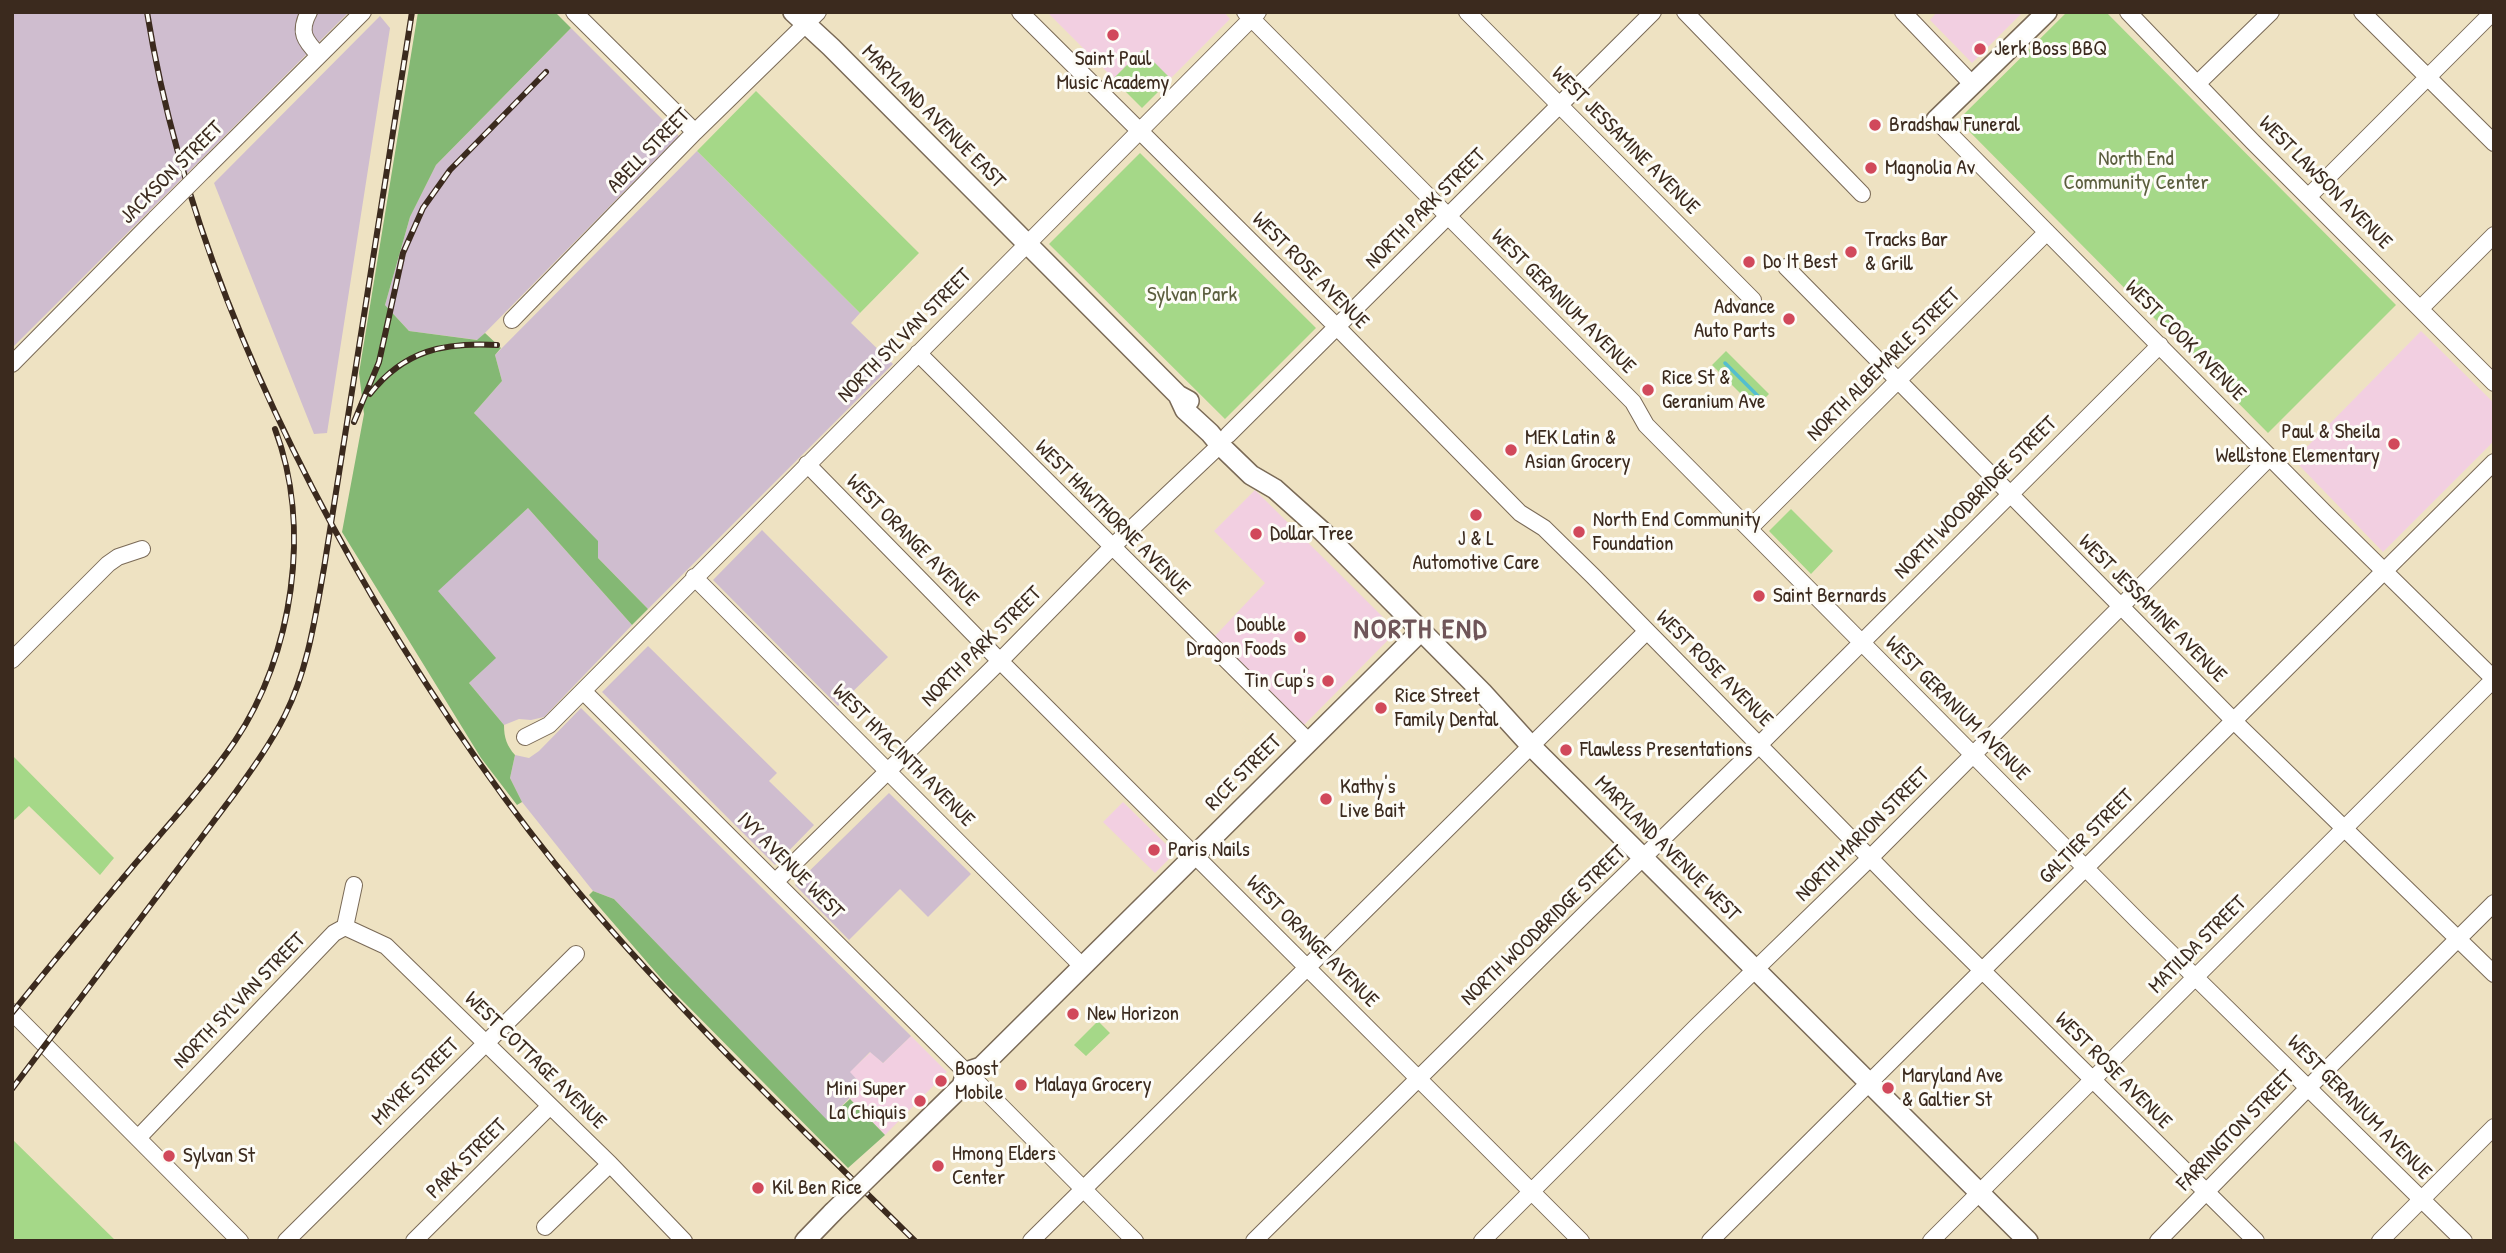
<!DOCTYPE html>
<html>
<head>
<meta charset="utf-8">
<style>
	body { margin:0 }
	#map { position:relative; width:2506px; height:1253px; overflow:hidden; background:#eee2c2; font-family:"Patrick Hand",sans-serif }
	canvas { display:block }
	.frame { position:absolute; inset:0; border:14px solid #3b2a1e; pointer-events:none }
</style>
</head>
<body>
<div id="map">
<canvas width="2506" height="1253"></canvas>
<div class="frame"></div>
</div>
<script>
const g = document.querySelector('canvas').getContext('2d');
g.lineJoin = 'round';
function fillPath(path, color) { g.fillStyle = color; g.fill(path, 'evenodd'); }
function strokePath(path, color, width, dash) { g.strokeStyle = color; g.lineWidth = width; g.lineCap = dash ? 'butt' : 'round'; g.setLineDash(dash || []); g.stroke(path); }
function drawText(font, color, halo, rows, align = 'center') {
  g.font = font + ' "Patrick Hand",sans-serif'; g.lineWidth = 6; g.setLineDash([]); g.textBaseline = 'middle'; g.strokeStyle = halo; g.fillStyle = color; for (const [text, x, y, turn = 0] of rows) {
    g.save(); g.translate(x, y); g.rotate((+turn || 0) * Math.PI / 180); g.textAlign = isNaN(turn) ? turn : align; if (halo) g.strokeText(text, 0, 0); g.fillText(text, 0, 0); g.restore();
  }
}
const built = new Path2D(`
	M1047,12H1224L1230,19L1142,107Z
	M1937,12H2023L1972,63L1930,20Z
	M2421,331L2494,403V441L2383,552L2294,460Z
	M1255,490L1397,631L1304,725L1215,636L1265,583L1214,531Z
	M1123,802L1175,853L1155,873L1103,822Z
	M911,1036L947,1072L885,1135L850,1099L862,1085L849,1072L871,1052L883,1063Z`);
const industrial = new Path2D(`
	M12,12H349L12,348Z
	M380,16L390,28L327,433L314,434L214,183Z
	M571,28L679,136L478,340L409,331L385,305L410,217L436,165Z
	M697,151L860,313L851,323L893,364L648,609L598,558L474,413L502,381L495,355Z
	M528,508L632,625L544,717L531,720L519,719L504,725L469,683L495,658L437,591Z
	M762,530L888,657L838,706L713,580Z
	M648,646L777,773L769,781L814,825L775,865L602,692Z
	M581,708L911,1036L883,1063L870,1052L850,1072L862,1085L827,1121L614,899L593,891L522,802L510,778L515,755L529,758L539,751Z
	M889,793L971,874L928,917L900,889L849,940L795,885Z`);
const green = new Path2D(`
	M2067,12H2106L2396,305L2268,433L1958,120Z
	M1142,50L1171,79L1142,108L1113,79Z
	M756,91L919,253L860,313L697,151Z
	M1140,153L1316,328L1225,419L1049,244Z
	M1726,351L1769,394L1755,408L1712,365Z
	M1791,509L1833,551L1811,574L1769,531Z
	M12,755L114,858L100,875L29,806L12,822Z
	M1098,1021L1110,1033L1086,1056L1074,1045Z
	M12,1139L116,1241H12Z`);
const forest = new Path2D(`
	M418,12H555L571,28L436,165L410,217L385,305L409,331L477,340L485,333L501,348L495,355L502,381L474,413L598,541V558L648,609L632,625L528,508L438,591L496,658L469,683L504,725C504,738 507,746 515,755L510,778L522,802L517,805L481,758L342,532L364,414L359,373Z
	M593,891L614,899L827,1120L850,1099L885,1135L848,1168L666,984L589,895Z`);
const stream = new Path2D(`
	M1725,363L1758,396`);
const minor = new Path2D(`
	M309,12C298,32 305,41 319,55
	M574,12L695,132
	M1020,12L1336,326L1520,513L1544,528L1593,576L1923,912L2256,1241
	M1245,12L1633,402L1646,425L2138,921L2464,1241
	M1467,12L1753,300
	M1685,12L1862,194
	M1903,12L1973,85
	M2128,12L2253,142L2494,383
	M2362,12L2494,143
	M2198,83L2271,12
	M204,170L363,12
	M2309,196L2493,12
	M1786,267L2241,728L2494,974
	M2420,309L2494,235
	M512,320L695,132L818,12
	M918,353L1308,741
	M12,364L156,218
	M1228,435L1653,12
	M807,464L1000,661L1581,1241
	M1750,528L2047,232
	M694,577L1081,965
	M12,660L108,564L118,557L142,549
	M583,691L966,1072
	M525,737L549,725L1258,12
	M776,881L1000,661L1111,548L1220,445
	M345,927L386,946L610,1164L684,1241
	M12,1012L240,1241
	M976,1081L1135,1241
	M138,1138L334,933L345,927L354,885
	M545,1227L610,1164
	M286,1241L576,954
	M414,1241L550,1106
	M1031,1241L1647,631
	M1254,1241L1588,911L1759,745L2160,345
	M1482,1241L1697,1026L1864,864L2270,457
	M1710,1241L2494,462
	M1931,1241L2494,679L2325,513L1936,120
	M2158,1241L2309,1087L2494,903
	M2380,1241L2494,1127`);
const major = new Path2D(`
	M793,12L831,47L1178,395L1189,401
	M1936,120L2047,12
	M1178,395L1185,410L1210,433L1220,445L1251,475L1275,489L1323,532L1482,692L1532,747L2028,1241
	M882,1164L962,1086L966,1072L981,1067L1421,631
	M805,1241L833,1212`);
const rail = new Path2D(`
	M147,12C181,222 269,421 376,603C437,705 504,804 580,894C684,1017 801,1128 915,1241
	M370,394C404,350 445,342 497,345
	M354,422L379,362L403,253L423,208L450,170L546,72
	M12,1013C52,963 93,914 134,865C168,825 205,785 235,741C293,655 312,527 275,429
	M12,1089L235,793C253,768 271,743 285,715C308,669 315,618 324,568L412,12`);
const minorBridge = new Path2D(`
	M156,218L204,170`);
const majorBridge = new Path2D(`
	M833,1212L882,1164`);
const markers = [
	[1113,35,7,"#d1495b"],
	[1980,49,7,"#d1495b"],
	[1875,125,7,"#d1495b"],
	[1871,168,7,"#d1495b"],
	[1851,252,7,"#d1495b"],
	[1749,262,7,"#d1495b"],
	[1789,319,7,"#d1495b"],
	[1648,390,7,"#d1495b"],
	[2394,444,7,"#d1495b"],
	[1511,450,7,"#d1495b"],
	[1476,515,7,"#d1495b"],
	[1579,532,7,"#d1495b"],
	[1256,534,7,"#d1495b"],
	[1759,596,7,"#d1495b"],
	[1300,637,7,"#d1495b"],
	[1328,681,7,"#d1495b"],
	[1381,708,7,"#d1495b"],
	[1566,750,7,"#d1495b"],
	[1326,799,7,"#d1495b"],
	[1154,850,7,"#d1495b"],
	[1073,1014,7,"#d1495b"],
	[941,1081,7,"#d1495b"],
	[1021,1085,7,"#d1495b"],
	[1888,1088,7,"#d1495b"],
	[920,1101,7,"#d1495b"],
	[169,1156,7,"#d1495b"],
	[938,1166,7,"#d1495b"],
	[758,1188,7,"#d1495b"]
];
const poiNames = [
	["Jerk Boss BBQ",1994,49],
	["Saint Paul",1113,59,"center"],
	["Music Academy",1113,83,"center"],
	["Bradshaw Funeral",1889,125],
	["Magnolia Av",1885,168],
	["Tracks Bar",1865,240],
	["& Grill",1865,264],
	["Do It Best",1763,262],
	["Advance",1775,307,"right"],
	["Auto Parts",1775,331,"right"],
	["Rice St &",1662,378],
	["Geranium Ave",1662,402],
	["Paul & Sheila",2380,432,"right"],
	["Wellstone Elementary",2380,456,"right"],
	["MEK Latin &",1525,438],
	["Asian Grocery",1525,462],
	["North End Community",1593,520],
	["Foundation",1593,544],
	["Dollar Tree",1270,534],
	["J & L",1476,539,"center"],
	["Automotive Care",1476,563,"center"],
	["Saint Bernards",1773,596],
	["Double",1286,625,"right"],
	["Dragon Foods",1286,649,"right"],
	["Tin Cup's",1314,681,"right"],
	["Rice Street",1395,696],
	["Family Dental",1395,720],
	["Flawless Presentations",1580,750],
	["Kathy's",1340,787],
	["Live Bait",1340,811],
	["Paris Nails",1168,850],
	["New Horizon",1087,1014],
	["Boost",955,1069],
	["Mobile",955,1093],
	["Maryland Ave",1902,1076],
	["& Galtier St",1902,1100],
	["Malaya Grocery",1035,1085],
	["Mini Super",906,1089,"right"],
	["La Chiquis",906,1113,"right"],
	["Hmong Elders",952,1154],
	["Center",952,1178],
	["Sylvan St",183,1156],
	["Kil Ben Rice",772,1188]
];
const streetNames = [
	["MARYLAND AVENUE EAST",933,117,45],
	["WEST JESSAMINE AVENUE",1625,141,45],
	["ABELL STREET",649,151,-46],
	["JACKSON STREET",172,173,-45],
	["WEST LAWSON AVENUE",2325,183,45],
	["NORTH PARK STREET",1426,209,-45],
	["WEST ROSE AVENUE",1310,271,45],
	["WEST GERANIUM AVENUE",1563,302,45],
	["NORTH SYLVAN STREET",905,336,-45],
	["WEST COOK AVENUE",2185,341,45],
	["NORTH ALBEMARLE STREET",1884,365,-45],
	["NORTH WOODBRIDGE STREET",1976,498,-45],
	["WEST HAWTHORNE AVENUE",1112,518,45],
	["WEST ORANGE AVENUE",912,541,45],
	["WEST JESSAMINE AVENUE",2152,609,45],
	["NORTH PARK STREET",982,647,-45],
	["WEST ROSE AVENUE",1714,669,45],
	["WEST GERANIUM AVENUE",1957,709,45],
	["WEST HYACINTH AVENUE",903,756,45],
	["RICE STREET",1244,773,-45],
	["NORTH MARION STREET",1863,835,-45],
	["GALTIER STREET",2087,837,-45],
	["MARYLAND AVENUE WEST",1667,849,45],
	["IVY AVENUE WEST",790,866,45],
	["NORTH WOODBRIDGE STREET",1544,926,-44],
	["WEST ORANGE AVENUE",1312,942,45],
	["MATILDA STREET",2198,945,-45],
	["NORTH SYLVAN STREET",240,1001,-46],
	["WEST COTTAGE AVENUE",535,1061,44],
	["WEST ROSE AVENUE",2113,1071,45],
	["MAYRE STREET",416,1082,-45],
	["WEST GERANIUM AVENUE",2359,1108,45],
	["FARRINGTON STREET",2236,1131,-46],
	["PARK STREET",467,1159,-45]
];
const parkNames = [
	["North End",2136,159],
	["Community Center",2136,183],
	["Sylvan Park",1192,295]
];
const districtNames = [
	["NORTH END",1421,631]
];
fillPath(built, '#f2cfe1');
fillPath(industrial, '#cfbdcf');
fillPath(green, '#a5d888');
fillPath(forest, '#84b874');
strokePath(stream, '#54becf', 3.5);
strokePath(minor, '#7a6a57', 18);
strokePath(major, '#7a6a57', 22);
strokePath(minor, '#fff', 16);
strokePath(major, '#fff', 19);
strokePath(rail, '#3b2a1e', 6);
strokePath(rail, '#fdfcf7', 3.5, [10]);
strokePath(minorBridge, '#7a6a57', 18, []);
strokePath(majorBridge, '#7a6a57', 22, []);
strokePath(minorBridge, '#fff', 16);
strokePath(majorBridge, '#fff', 19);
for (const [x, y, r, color] of markers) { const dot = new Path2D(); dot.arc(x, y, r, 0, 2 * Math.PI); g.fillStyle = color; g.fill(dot); strokePath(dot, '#fdfcf7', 2.5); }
drawText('21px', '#3b2a1e', '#fdfcf7', poiNames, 'left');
drawText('21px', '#3b2a1e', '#fdfcf7', streetNames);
drawText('21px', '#5b5e3e', '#fdfcf7', parkNames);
g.letterSpacing = '2px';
drawText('bold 28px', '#6f5559', '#fdfcf7', districtNames);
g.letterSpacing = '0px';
</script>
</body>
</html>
